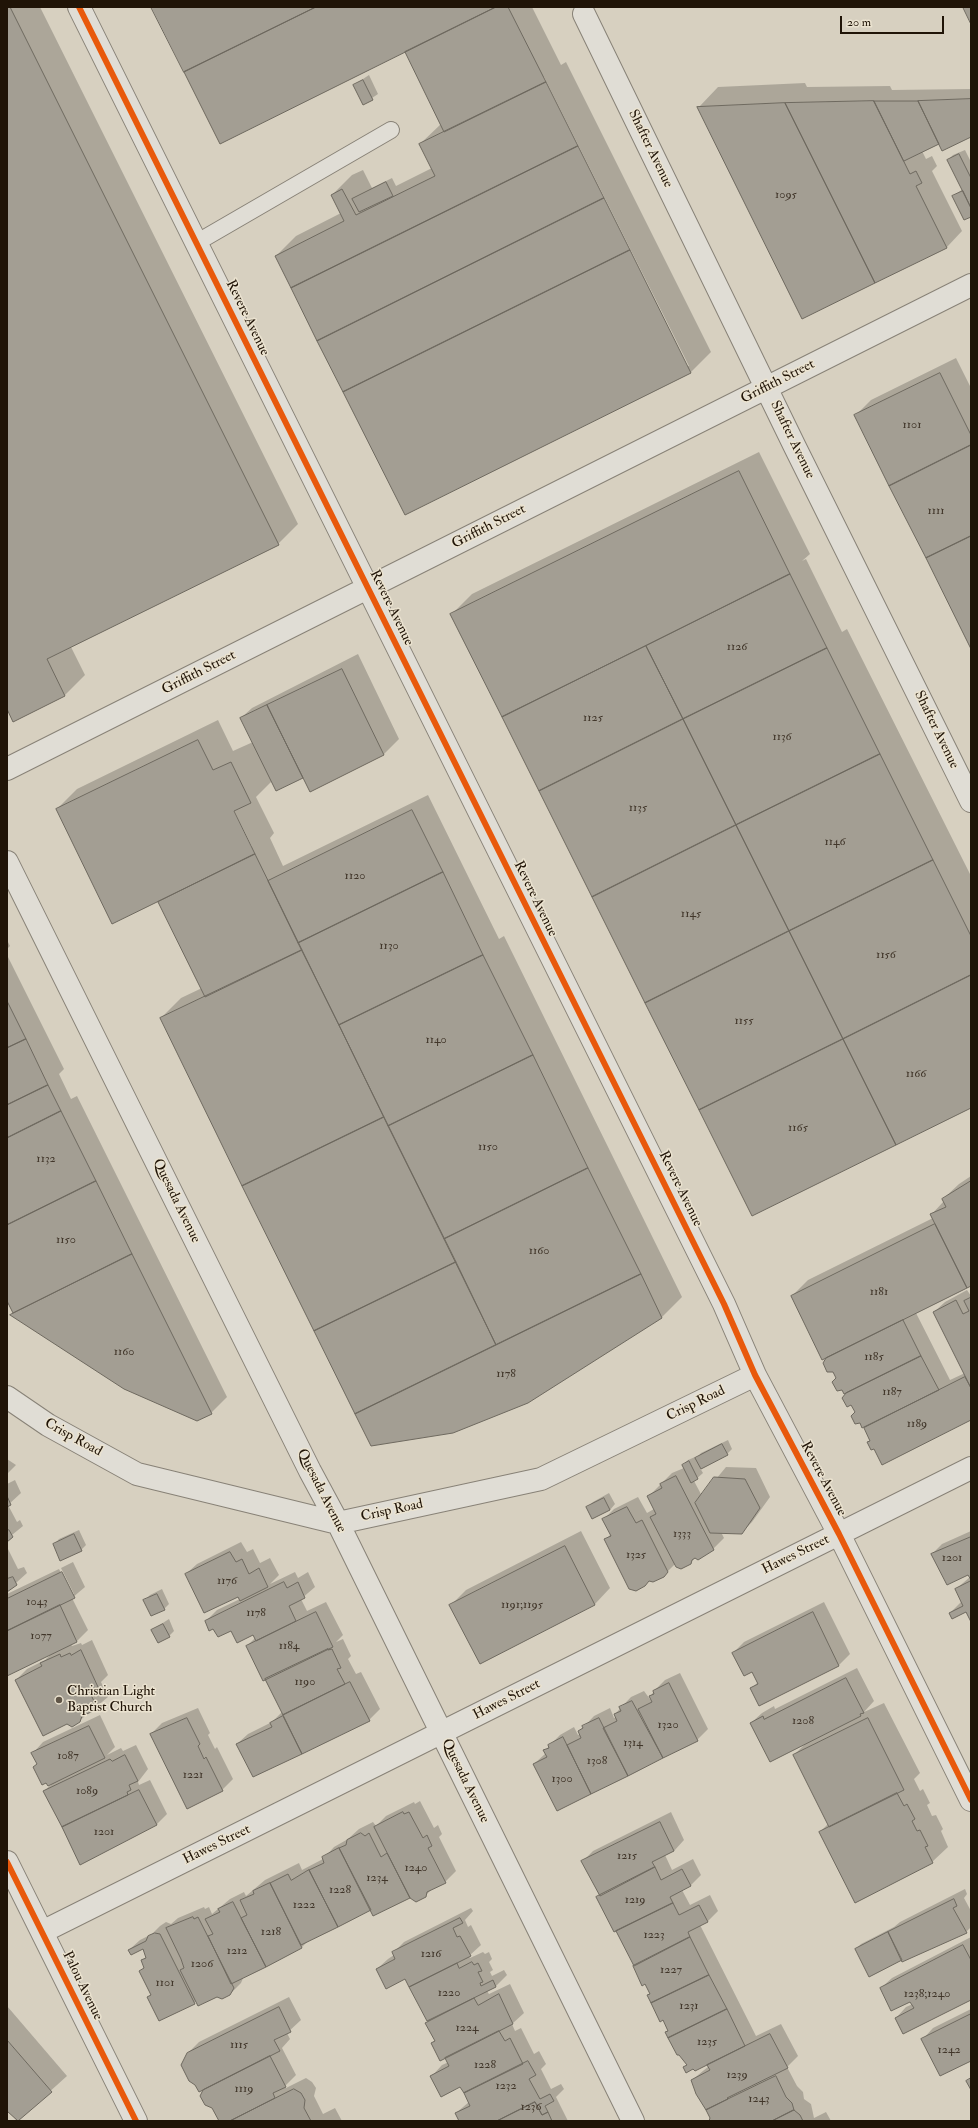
<!DOCTYPE html>
<html>
<head>
<meta charset="utf-8">
<style>
	body { margin:0 }
	#map { position:relative; width:978px; height:2128px; overflow:hidden; background:#d7d0c0; font-family:"IM FELL Double Pica",serif }
	canvas { display:block }
	.frame { position:absolute; inset:0; border:8px solid #201407; pointer-events:none }
	.scale { position:absolute; left:840px; top:16px; width:104px; height:18px; box-sizing:border-box; border:2px solid #201407; border-top:0; padding-left:5px; font-size:12px; line-height:14px; white-space:nowrap; color:#201407; -webkit-text-stroke:3px #ebe3d0; paint-order:stroke }
</style>
</head>
<body>
<div id="map">
<canvas width="978" height="2128"></canvas>
<div class="frame"></div>
<div class="scale">20 m</div>
</div>
<script>
const g = document.querySelector('canvas').getContext('2d');
g.lineJoin = 'round';
function fillPath(path, color) { g.fillStyle = color; g.fill(path, 'evenodd'); }
function strokePath(path, color, width, dash) { g.strokeStyle = color; g.lineWidth = width; g.lineCap = dash ? 'butt' : 'round'; g.setLineDash(dash || []); g.stroke(path); }
function drawText(font, color, halo, rows, align = 'center') {
  g.font = font + ' "IM FELL Double Pica",serif'; g.lineWidth = 3; g.setLineDash([]); g.textBaseline = 'middle'; g.strokeStyle = halo; g.fillStyle = color; for (const [text, x, y, turn = 0] of rows) {
    g.save(); g.translate(x, y); g.rotate((+turn || 0) * Math.PI / 180); g.textAlign = isNaN(turn) ? turn : align; if (halo) g.strokeText(text, 0, 0); g.fillText(text, 0, 0); g.restore();
  }
}
const shadow = new Path2D(`
	M7,7H40L298,524L278,544L71,647L85,675L65,695L14,720L7,707Z
	M152,7H532L561,65L566,62L711,352L691,372L405,514L276,256L296,236L341,213L332,195L352,175L363,170L372,188L392,178L396,186L432,168L420,144L441,124L405,51ZM544,77L689,366H686L542,78Z
	M369,75L378,94L363,104L354,85Z
	M805,83L807,87L890,86L892,90L971,89V136L939,143L922,151L926,159L932,156L937,166L932,171L962,231L947,247L803,318L699,107L718,87Z
	M965,150L971,162V216L953,196L963,189L948,160L953,155Z
	M956,358L971,388V647L855,416L871,400Z
	M759,452L810,554L802,561L806,559L842,632L847,629L971,876V1107L540,791L452,614L472,594Z
	M358,654L399,739L384,754L311,790L304,776L272,781L256,797L274,833L270,838L283,866L428,795L499,939L504,936L682,1297L662,1317L528,1402L161,1018L181,998L202,988L159,902L163,898L57,809L77,789L218,720L233,751L253,742L241,718L252,708ZM232,806L252,847H250L230,807Z
	M7,940L10,946L7,949Z
	M7,955L64,1069L59,1074L71,1099L77,1096L227,1397L211,1413L11,1314L14,1312L7,1299Z
	M971,1176V1285L916,1313L950,1380L965,1373L934,1312L945,1302L967,1290L971,1296V1419L874,1447L869,1442L871,1440L856,1412L849,1391L837,1378L792,1296L808,1280L933,1218L931,1215L944,1201L943,1199L959,1184Z
	M728,1440L732,1449L727,1454L700,1468L703,1473L694,1481L702,1496L726,1467L756,1468L770,1497L752,1522L741,1533L721,1532L724,1538L713,1549L696,1557L690,1563L675,1564L663,1576L650,1580L645,1585L605,1540L611,1534L603,1520L614,1509L638,1497L647,1513L654,1509L648,1497L672,1473L684,1468L683,1466L688,1460L695,1457L696,1459L701,1453Z
	M7,1459L16,1465L7,1474Z
	M15,1480L21,1493L8,1505L17,1522L20,1520L23,1526L7,1539V1484Z
	M609,1493L615,1504L610,1510L588,1507L593,1502Z
	M79,1530L86,1545L81,1550L54,1545L59,1539Z
	M581,1531L610,1588L595,1604L480,1663L451,1605L466,1590Z
	M971,1531V1620L967,1611L950,1613L962,1601L956,1589L970,1577L969,1574L932,1554L942,1544Z
	M241,1542L247,1552L253,1549L260,1563L270,1558L279,1575L270,1584L295,1572L298,1578L308,1572L315,1587L301,1599L307,1611L326,1602L343,1635L336,1642L343,1639L351,1656L348,1659L356,1674L361,1672L380,1709L369,1720L253,1776L237,1744L248,1734L272,1722L282,1712L247,1646L256,1637L254,1633L214,1628L206,1621L217,1610L240,1599L238,1596L186,1574L197,1564Z
	M7,1547L18,1569L24,1567L27,1573L7,1591Z
	M73,1562L85,1587L72,1598L88,1630L77,1641L71,1644L72,1646L81,1643L82,1645L92,1640L108,1675L101,1682L108,1697L79,1721L16,1680L27,1669L45,1660L52,1653L7,1674V1594L59,1569L72,1594H74L61,1568Z
	M162,1589L169,1604L164,1609L145,1600L150,1595Z
	M824,1602L850,1654L839,1665L759,1705L751,1689L758,1682L752,1670L733,1653L744,1642Z
	M169,1619L174,1631L169,1636L152,1630Z
	M857,1668L874,1701L864,1712L884,1703L920,1773L914,1779L920,1791L923,1789L930,1803L927,1805L932,1816L936,1815L943,1829L941,1831L948,1847L932,1862L820,1832L828,1824L794,1755L806,1743L751,1723L762,1713L774,1706L775,1709Z
	M680,1673L708,1729L697,1740L557,1810L534,1764L546,1753L545,1751L549,1746L560,1735L574,1727L578,1735L580,1734L579,1732L594,1716L610,1708L614,1718L616,1717L615,1714L631,1697L644,1691L652,1702L650,1697L654,1691L665,1680Z
	M198,1708L210,1733L208,1735L215,1749L217,1747L233,1779L222,1790L151,1734L162,1723Z
	M100,1715L115,1747L107,1755L121,1748L123,1751L136,1745L148,1769L138,1782L139,1785L150,1780L167,1814L156,1825L80,1864L44,1791L52,1784L34,1767L38,1763L33,1753L43,1742Z
	M420,1801L434,1828L438,1825L442,1834L439,1837L456,1871L445,1882L433,1888L425,1896L410,1897L374,1915L371,1909L309,1940L302,1947L244,1976L241,1983L230,1994L197,2000L194,2003L148,1997L152,1993L141,1971L145,1967L142,1961L147,1956L143,1948L129,1950L140,1940L152,1934L160,1926L166,1922L171,1924L178,1918L204,1907L205,1909L209,1907L212,1914L230,1899L244,1892L246,1896L265,1880L299,1863L302,1870L323,1859L334,1847L348,1839L359,1829L373,1822L376,1826L386,1816L414,1802L415,1804Z
	M671,1812L684,1840L674,1851L665,1855L672,1870L693,1859L701,1875L690,1886L682,1890L690,1905L710,1895L718,1911L707,1922L700,1925L756,2036L781,2024L798,2056L787,2067L797,2086L803,2092L804,2099L811,2104L814,2118L826,2112L831,2121H710L711,2118L692,2080L709,2066L707,2064L684,2067L687,2064L666,2032L669,2029L648,1995L651,1993L597,1897L600,1895L582,1862L593,1851Z
	M965,1889L967,1894L964,1898L971,1911V1927L966,1932L856,1949L861,1944L894,1927L900,1922Z
	M471,1908L473,1911L465,1920L468,1927L471,1925L481,1945L469,1956L470,1958L483,1952L485,1954L489,1952L492,1959L489,1962L493,1970L490,1972L492,1976L504,1970L507,1975L496,1986L487,1991L489,1994L510,1984L524,2013L512,2024L515,2031L521,2028L534,2054L539,2051L546,2064L541,2069L551,2089L561,2084L564,2089L556,2097L568,2121H460L456,2113L469,2102L461,2086L432,2076L442,2065L449,2062L432,2043L435,2040L427,2023L428,2021L406,1978L377,1969L388,1959L394,1955L393,1953L404,1942Z
	M971,1937V1999L896,2018L906,2007L913,2004L911,2000L881,1988L892,1978Z
	M289,1997L301,2020L287,2033L290,2039L282,2048L296,2075L285,2086L286,2088L306,2078L312,2082L316,2088L314,2096L323,2114L335,2108L342,2121H220L213,2107L201,2096L205,2088L188,2053L199,2042Z
	M7,2006L67,2076L17,2121L7,2109Z
	M971,2009V2060L923,2039L933,2028Z`);
const building = new Path2D(`
	M7,7H10L279,545L47,659L65,696L13,722L7,709Z
	M151,7H316L184,72Z
	M316,7H496L220,144L184,72Z
	M496,7H508L546,82L444,132L405,52Z
	M963,7H971V24Z
	M363,80L373,100L363,105L353,85Z
	M546,82L578,146L291,288L275,256L344,221L331,195L342,189L356,215L435,176L419,144Z
	M971,99V137L942,151L918,101Z
	M874,101H918L939,144L904,161Z
	M874,101L910,174L916,171L922,183L916,186L947,248L875,283L785,103Z
	M785,103L875,283L802,319L697,107Z
	M578,146L604,198L317,341L291,288Z
	M959,154L971,178V208L947,160Z
	M386,182L393,196L359,212L352,199Z
	M963,191L971,208V217L964,220L952,196Z
	M604,198L630,250L343,392L317,341Z
	M630,250L691,373L405,515L343,392Z
	M940,373L971,435V445L889,486L854,415Z
	M971,445V536L926,558L889,486Z
	M739,471L790,574L502,717L450,614Z
	M971,536V649L926,558Z
	M790,574L827,648L683,719L646,646Z
	M646,646L683,719L539,791L502,717Z
	M827,648L880,754L736,825L683,719Z
	M342,669L384,755L310,792L267,705Z
	M267,705L303,778L276,791L240,718Z
	M683,719L736,825L592,897L539,791Z
	M198,740L213,770L231,762L251,803L234,811L255,854L112,924L56,809Z
	M880,754L933,860L789,931L736,825Z
	M412,810L443,872L298,943L268,881Z
	M736,825L789,931L645,1003L592,897Z
	M255,854L302,950L205,997L158,902Z
	M933,860L971,936V975L843,1039L789,931Z
	M443,872L483,955L339,1025L298,943Z
	M789,931L843,1039L699,1110L645,1003Z
	M302,950L384,1117L242,1186L160,1018Z
	M483,955L533,1055L388,1126L339,1025Z
	M971,975V1108L896,1145L843,1039Z
	M7,1001L26,1039L7,1048Z
	M26,1039L48,1085L7,1105V1048Z
	M843,1039L896,1145L752,1216L699,1110Z
	M533,1055L588,1168L444,1239L388,1126Z
	M48,1085L61,1111L7,1138V1105Z
	M61,1111L96,1181L7,1225V1138Z
	M384,1117L456,1262L314,1331L242,1186Z
	M588,1168L641,1274L496,1345L444,1239Z
	M96,1181L132,1254L13,1313L7,1301V1225Z
	M971,1181V1286L967,1288L930,1214L946,1207L942,1199Z
	M935,1224L967,1288L822,1360L791,1296Z
	M132,1254L212,1414L197,1421L124,1389L10,1315Z
	M456,1262L496,1345L355,1414L314,1331Z
	M641,1274L662,1318L528,1403L453,1433L371,1446L355,1414Z
	M970,1298L971,1299V1388L933,1312L956,1300L963,1314L969,1311L964,1301Z
	M903,1320L921,1356L844,1394L842,1390L837,1391L832,1382L836,1378L833,1372H827L823,1363L826,1358Z
	M921,1356L939,1390L862,1428L860,1423L855,1424L851,1416L855,1412L851,1405L847,1407L842,1398L846,1393Z
	M965,1377L971,1388V1420L882,1465L874,1449L871,1450L867,1442L870,1441L864,1428Z
	M722,1444L728,1455L701,1469L695,1458Z
	M689,1461L698,1479L691,1483L682,1465Z
	M676,1476L714,1550L698,1560L695,1558L692,1560L691,1564L681,1569L676,1567L650,1517L656,1514L647,1496L662,1488L660,1484Z
	M714,1477L745,1479L760,1508L742,1534L710,1533L695,1503Z
	M7,1496L11,1505L7,1507Z
	M604,1498L610,1510L592,1519L586,1507Z
	M627,1507L636,1523L642,1520L668,1572L664,1577L653,1582L649,1581L645,1586L636,1591L629,1589L604,1539L611,1536L602,1519Z
	M9,1530L13,1537L7,1542V1531Z
	M74,1534L82,1551L60,1561L53,1544Z
	M971,1537V1580L968,1575L947,1585L931,1554Z
	M565,1546L595,1605L480,1664L449,1605Z
	M230,1552L236,1562L242,1559L249,1574L259,1568L268,1587L240,1601L238,1597L204,1613L185,1574Z
	M62,1572L75,1598L7,1631V1599Z
	M13,1577L17,1585L7,1592V1579Z
	M971,1581V1622L966,1612L952,1619L949,1613L963,1606L955,1589Z
	M284,1582L287,1588L298,1582L305,1598L289,1606L296,1621L256,1641L253,1635L237,1643L231,1631L218,1637L213,1629L209,1631L205,1621Z
	M157,1594L165,1610L151,1616L143,1600Z
	M60,1605L77,1642L7,1676V1631Z
	M316,1612L333,1647L263,1681L246,1646Z
	M813,1612L839,1666L759,1706L750,1688L758,1684L752,1672L744,1676L732,1653Z
	M163,1624L170,1637L158,1643L151,1630Z
	M328,1649V1650L332,1649L341,1668L337,1669L345,1684L283,1715L265,1679Z
	M81,1650L98,1687L89,1691L98,1709L82,1716L80,1722L72,1727L67,1724L43,1736L15,1680L42,1666L40,1663L60,1654L61,1657L70,1653L71,1655Z
	M846,1678L864,1713L860,1714L861,1716L770,1762L750,1723L763,1716L764,1719Z
	M350,1682L370,1721L302,1754L283,1715Z
	M669,1683L698,1741L663,1758L638,1709L652,1702L649,1696L654,1694L653,1691Z
	M632,1701L663,1758L628,1776L603,1728L617,1721L614,1714L621,1711L619,1707Z
	M283,1716L302,1754L253,1777L236,1744L272,1727L270,1723Z
	M187,1718L200,1744L198,1746L204,1759L206,1757L223,1791L187,1809L150,1734Z
	M599,1718L628,1776L591,1794L567,1745L581,1738L578,1731L583,1728L582,1726Z
	M868,1718L904,1790L829,1827L793,1755Z
	M89,1726L105,1758L48,1786L46,1783L42,1785L33,1767L37,1764L31,1753Z
	M563,1737L591,1794L557,1811L533,1764L547,1757L543,1750L549,1748L548,1745Z
	M125,1755L138,1781L129,1785L131,1790L127,1792L128,1795L62,1827L43,1791L110,1759L112,1761Z
	M139,1790L157,1825L80,1865L62,1827Z
	M897,1793L904,1806L907,1804L915,1819L912,1821L917,1831L920,1830L928,1846L925,1847L933,1863L855,1903L819,1832Z
	M403,1812L404,1814L409,1812L423,1838L427,1835L432,1846L428,1848L446,1883L427,1892L426,1897L416,1902L410,1898L374,1827Z
	M660,1822L674,1851L652,1862L655,1867L600,1896L581,1861Z
	M361,1833L365,1836L369,1833L381,1857L387,1853L410,1898L373,1916L339,1848L346,1845L347,1840Z
	M339,1848L371,1910L338,1927L309,1870L324,1863L322,1857Z
	M655,1867L661,1880L682,1869L691,1886L670,1897L673,1903L614,1932L596,1897Z
	M309,1870L338,1927L301,1945L270,1883L288,1874L291,1880Z
	M270,1883L302,1948L266,1967L241,1918L247,1915L240,1900L254,1894L253,1891Z
	M954,1899L957,1906L953,1908L967,1933L902,1962L888,1932Z
	M233,1902L266,1967L231,1984L208,1936L213,1934L205,1919L220,1912L218,1909Z
	M673,1903L679,1915L699,1905L708,1922L688,1932L690,1937L634,1966L616,1931Z
	M193,1917L194,1919L198,1917L234,1988L230,1995L222,1999L217,1997L198,2006L180,1970L184,1968L181,1959L166,1928Z
	M460,1918L463,1923L453,1928L457,1937L460,1936L471,1956L409,1987L405,1979L386,1989L376,1969L395,1959L392,1952Z
	M888,1932L902,1960L869,1977L855,1949Z
	M155,1933L160,1934L195,2004L159,2021L147,1997L151,1995L139,1971L144,1968L141,1960L146,1958L143,1949L131,1955L128,1950L146,1941L148,1936Z
	M690,1937L709,1975L651,2003L647,1995L650,1994L645,1984L642,1986L633,1966Z
	M963,1945L971,1960V2000L903,2034L895,2018L914,2008L910,2002L891,2011L880,1988Z
	M472,1962L474,1965L478,1963L482,1971L478,1972L483,1982L480,1983L481,1986L493,1980L496,1987L427,2021L409,1987L457,1963L459,1968Z
	M709,1975L727,2009L668,2038L665,2032L668,2031L663,2020L660,2022L651,2003Z
	M499,1994L513,2024L440,2061L431,2043L435,2041L425,2023L474,1998L478,2005Z
	M279,2007L291,2032L274,2040L280,2051L199,2092L195,2085L189,2081L181,2065L187,2053Z
	M727,2009L745,2046L695,2071L693,2069L686,2073L683,2067L687,2065L679,2055H677L668,2038Z
	M971,2014V2061L940,2076L921,2039Z
	M499,2031L505,2041L510,2038L523,2064L464,2093L460,2087L441,2097L430,2076L449,2066L445,2058Z
	M770,2034L788,2068L727,2098L728,2099L706,2110L696,2094L691,2080L710,2070L707,2065Z
	M7,2040L52,2092L18,2121L7,2111Z
	M270,2056L286,2087L273,2093L275,2098L230,2121H219L212,2108L205,2105L200,2096L203,2090Z
	M528,2061L536,2075L529,2079L540,2099L550,2094L554,2101L545,2106L548,2112L542,2115L535,2102L497,2121H459L455,2113L470,2106L464,2093Z
	M776,2076L786,2097L792,2103L794,2110L772,2121H709L710,2118L706,2110Z
	M971,2078V2090L966,2081Z
	M294,2089L301,2093L305,2100L304,2108L311,2121H230Z
	M535,2102L542,2115L548,2112L552,2121H497Z
	M794,2110L800,2115L803,2121H772Z`);
const lane = new Path2D(`
	M196,243L391,130`);
const street = new Path2D(`
	M79,7L724,1304L755,1375L839,1534L971,1800
	M584,14L795,447L971,801
	M7,769L971,285
	M7,862L310,1471L338,1523L633,2121
	M7,1397L48,1425L137,1474L338,1523L541,1479L755,1375
	M7,1862L136,2121
	M42,1932L971,1468`);
const cycleway = new Path2D(`
	M79,7L724,1304L755,1375L839,1534L971,1800
	M7,1862L136,2121`);
const markers = [
	[59,1700,4,"#605648"]
];
const numberNames = [
	["1095",786,195],
	["1101",912,425],
	["1111",936,511],
	["1126",737,647],
	["1125",593,718],
	["1136",782,737],
	["1135",638,808],
	["1146",835,842],
	["1120",355,876],
	["1145",691,914],
	["1130",389,946],
	["1156",886,955],
	["1155",744,1021],
	["1140",436,1040],
	["1166",916,1074],
	["1165",798,1128],
	["1150",488,1147],
	["1132",46,1159],
	["1150",66,1240],
	["1160",539,1251],
	["1181",879,1292],
	["1160",124,1352],
	["1185",874,1357],
	["1178",506,1374],
	["1187",892,1392],
	["1189",917,1424],
	["1333",682,1534],
	["1325",636,1555],
	["1201",952,1558],
	["1176",227,1581],
	["1043",37,1602],
	["1191;1195",522,1605],
	["1178",256,1613],
	["1077",41,1636],
	["1184",289,1646],
	["1190",305,1682],
	["1208",803,1721],
	["1320",668,1725],
	["1314",633,1743],
	["1087",68,1756],
	["1308",597,1761],
	["1221",193,1775],
	["1300",562,1779],
	["1089",87,1791],
	["1201",104,1832],
	["1215",627,1856],
	["1240",416,1868],
	["1234",377,1878],
	["1228",340,1890],
	["1219",635,1900],
	["1222",304,1905],
	["1218",271,1932],
	["1223",654,1935],
	["1212",237,1951],
	["1216",431,1954],
	["1206",202,1964],
	["1227",671,1970],
	["1101",165,1983],
	["1220",449,1993],
	["1238;1240",927,1994],
	["1231",689,2006],
	["1224",467,2028],
	["1235",707,2042],
	["1115",239,2045],
	["1242",949,2050],
	["1228",485,2065],
	["1239",737,2075],
	["1232",506,2086],
	["1119",244,2089],
	["1243",759,2099],
	["1236",531,2107]
];
const streetNames = [
	["Shafter Avenue",650,149,64],
	["Revere Avenue",247,318,64],
	["Griffith Street",778,382,-27],
	["Shafter Avenue",792,440,64],
	["Griffith Street",489,527,-27],
	["Revere Avenue",391,608,64],
	["Griffith Street",199,673,-27],
	["Shafter Avenue",936,730,64],
	["Revere Avenue",535,899,64],
	["Revere Avenue",680,1189,64],
	["Quesada Avenue",176,1201,64],
	["Crisp Road",696,1404,-26],
	["Crisp Road",73,1438,29],
	["Revere Avenue",823,1479,62],
	["Quesada Avenue",321,1491,63],
	["Crisp Road",392,1511,-12],
	["Hawes Street",796,1555,-26],
	["Hawes Street",507,1700,-27],
	["Quesada Avenue",465,1781,64],
	["Hawes Street",217,1845,-26],
	["Palou Avenue",82,1986,64]
];
const poiNames = [
	["Christian Light",67,1692],
	["Baptist Church",67,1708]
];
fillPath(shadow, '#0003');
fillPath(building, '#a39e93');
strokePath(building, '#6e695f', 1);
strokePath(lane, '#888277', 18);
strokePath(street, '#888277', 24);
strokePath(lane, '#e0ddd5', 16);
strokePath(street, '#e0ddd5', 22);
strokePath(cycleway, '#e8590c', 6);
for (const [x, y, r, color] of markers) { const dot = new Path2D(); dot.arc(x, y, r, 0, 2 * Math.PI); g.fillStyle = color; g.fill(dot); strokePath(dot, '#ebe3d0', 1.5); }
drawText('12px', '#41362a', null, numberNames);
drawText('14px', '#201407', '#ebe3d0', streetNames);
drawText('14px', '#201407', '#ebe3d0', poiNames, 'left');
</script>
</body>
</html>
